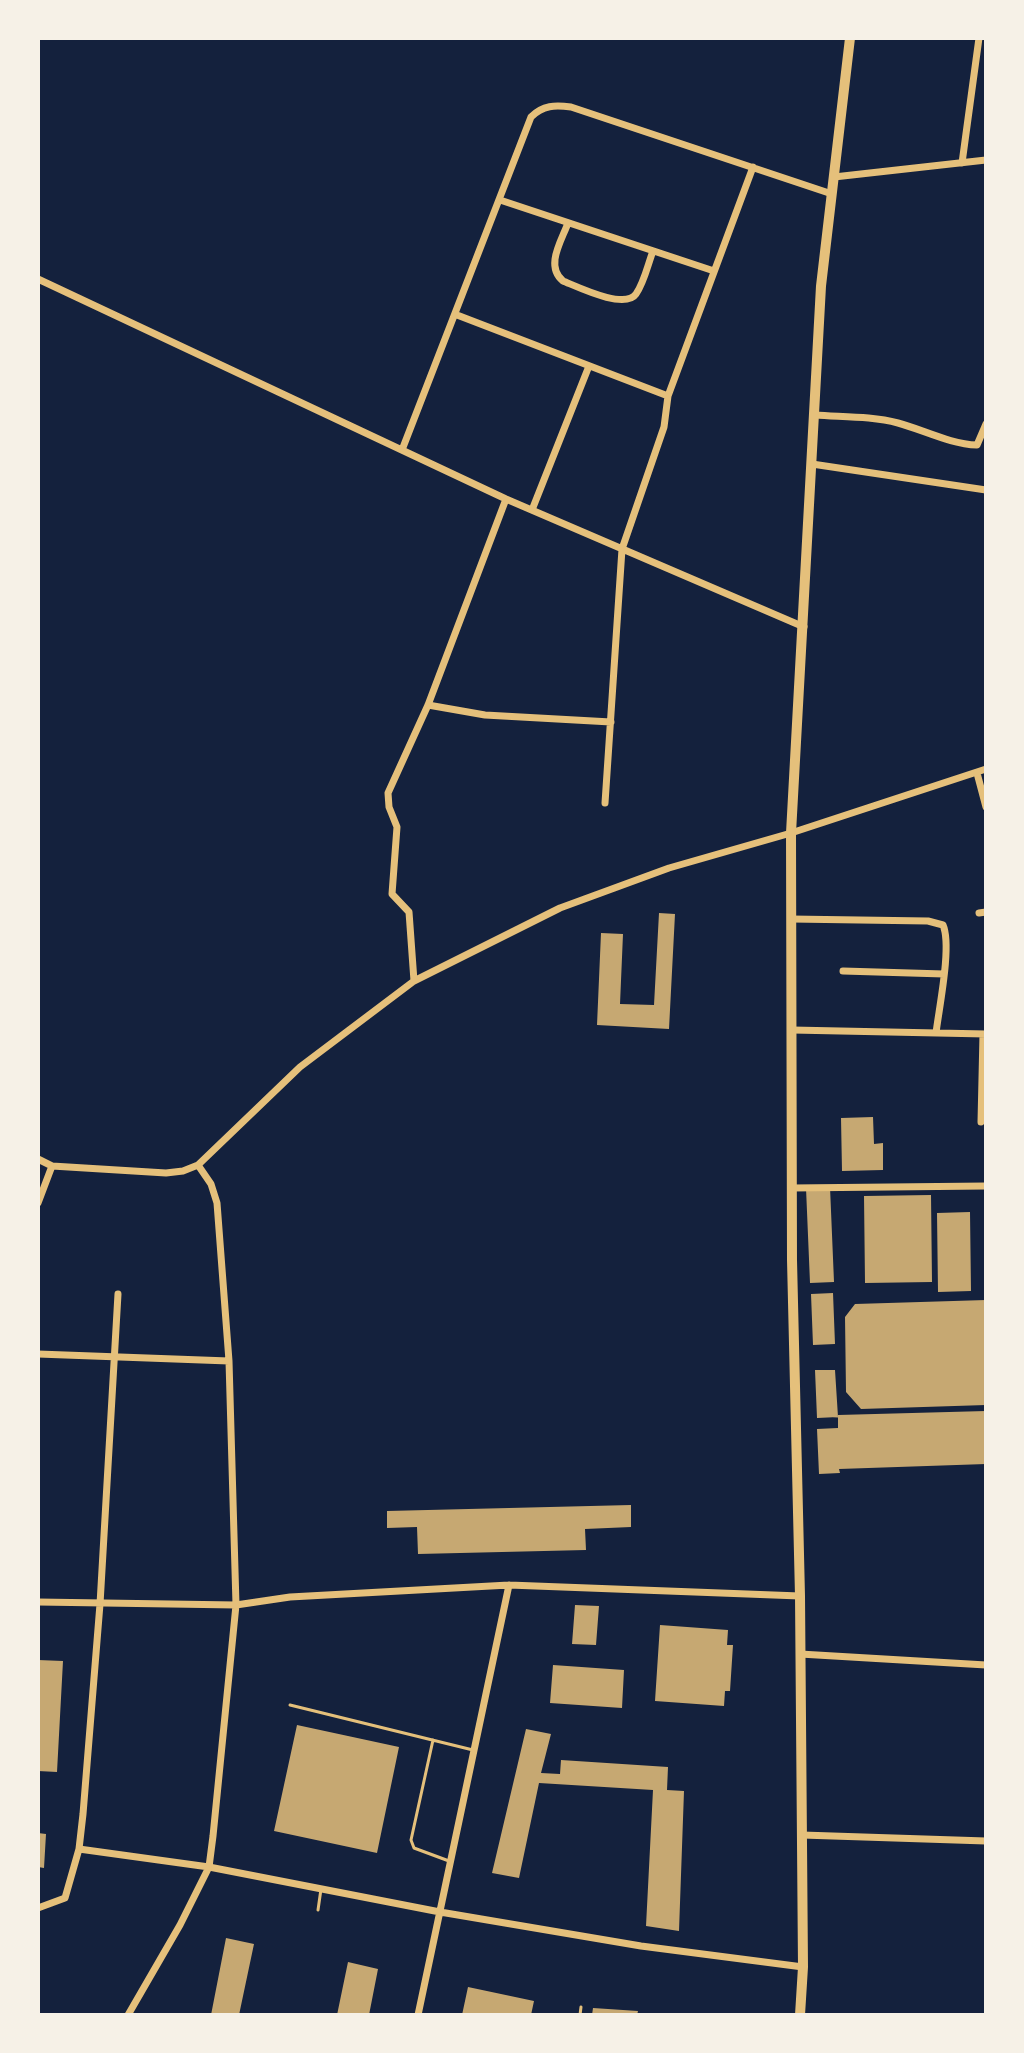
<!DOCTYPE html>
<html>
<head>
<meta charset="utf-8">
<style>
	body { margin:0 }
	#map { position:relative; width:1024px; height:2053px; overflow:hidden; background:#14213d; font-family:"Fira Sans",sans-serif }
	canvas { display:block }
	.frame { position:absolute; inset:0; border:40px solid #f6f1e7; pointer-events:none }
</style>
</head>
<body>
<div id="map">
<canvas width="1024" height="2053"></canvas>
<div class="frame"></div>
</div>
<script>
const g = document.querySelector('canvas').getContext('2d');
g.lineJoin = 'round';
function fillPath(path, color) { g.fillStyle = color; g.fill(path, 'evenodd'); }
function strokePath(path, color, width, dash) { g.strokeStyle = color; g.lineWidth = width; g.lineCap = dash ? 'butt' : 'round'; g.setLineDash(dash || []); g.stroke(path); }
const building = new Path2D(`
	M659,913L675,914L669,1029L597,1025L601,933L623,934L620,1004L654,1005Z
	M873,1117L874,1144L883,1143V1170L842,1171L841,1118Z
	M830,1187L834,1282L810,1283L806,1188Z
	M931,1195L932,1282L865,1283L864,1196Z
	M970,1212L971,1291L938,1292L937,1213Z
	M833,1293L835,1344L813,1345L811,1294Z
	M986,1300V1405L861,1409L846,1392L845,1317L855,1304Z
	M815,1370H835L838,1417L817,1418Z
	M986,1411V1464L839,1469L840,1473L819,1474L817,1429L838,1428V1415Z
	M631,1505V1527L585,1529L586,1550L418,1554L417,1527L387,1528V1511Z
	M575,1605L599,1606L596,1645L572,1644Z
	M660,1625L728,1630L727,1645H733L730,1691H725L724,1706L655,1701Z
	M38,1660L63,1661L57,1772L38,1771Z
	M553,1665L624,1670L622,1708L550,1703Z
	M297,1725L399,1747L377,1853L274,1831Z
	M526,1729L551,1734L541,1773L560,1774L561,1760L668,1767L667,1790L684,1791L679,1931L646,1926L653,1790L539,1783L519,1878L492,1873Z
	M38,1833L46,1834L44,1868L38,1867Z
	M226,1938L254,1944L239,2015H211Z
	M348,1962L378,1969L369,2015H337Z
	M468,1987L534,2001L531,2015H462Z
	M593,2008L638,2011L637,2015H592Z`);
const service = new Path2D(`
	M290,1705L473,1750
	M433,1740L411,1840L414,1848L449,1861
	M318,1910L321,1889
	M580,2015L581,2007`);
const minor = new Path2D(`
	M962,163L979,38
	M834,177L986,160
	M500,200L714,271
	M568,223C561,242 545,266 563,281C578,287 625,310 636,294C644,283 648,264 653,251
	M38,279L506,499L804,627
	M457,315L668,396
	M815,415C842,417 872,416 898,423C924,430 950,444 977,445L986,424
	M402,450L531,117C543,105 555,105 571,107L832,194
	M812,464L986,490
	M532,510L589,366
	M428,705L485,715L611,722
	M977,773L986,807
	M605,803L622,549L664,427L668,396L753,167
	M979,913L986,912
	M791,919L928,921L943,925C952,946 939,1008 936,1033
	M843,971L944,974
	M414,981L409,912L392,894L397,827L389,807L388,793L428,705L506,499
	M792,1030L986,1034
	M981,1122L983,1034
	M38,1159L52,1166L166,1173L183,1171L198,1165L300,1067L414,981L560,908L669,868L791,833L986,769
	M792,1188L986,1186
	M38,1203L52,1166
	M38,1354L229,1361
	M38,1602L236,1605L290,1597L509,1585L800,1596
	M800,1654L986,1665
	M802,1835L986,1841
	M79,1849L209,1867L440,1912L641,1946L803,1967
	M38,1908L65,1898L79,1849L83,1814L100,1604L118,1294
	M128,2015L180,1925L209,1867L213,1836L236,1605L229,1361L217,1203L211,1184L198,1165
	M418,2015L509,1585`);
const secondary = new Path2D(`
	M800,2015L803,1967L800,1596L792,1260L791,833L821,286L850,38`);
fillPath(building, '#c6a872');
strokePath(service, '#e5c07b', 3);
strokePath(minor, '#e5c07b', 7);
strokePath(secondary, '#e5c07b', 10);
</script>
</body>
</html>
